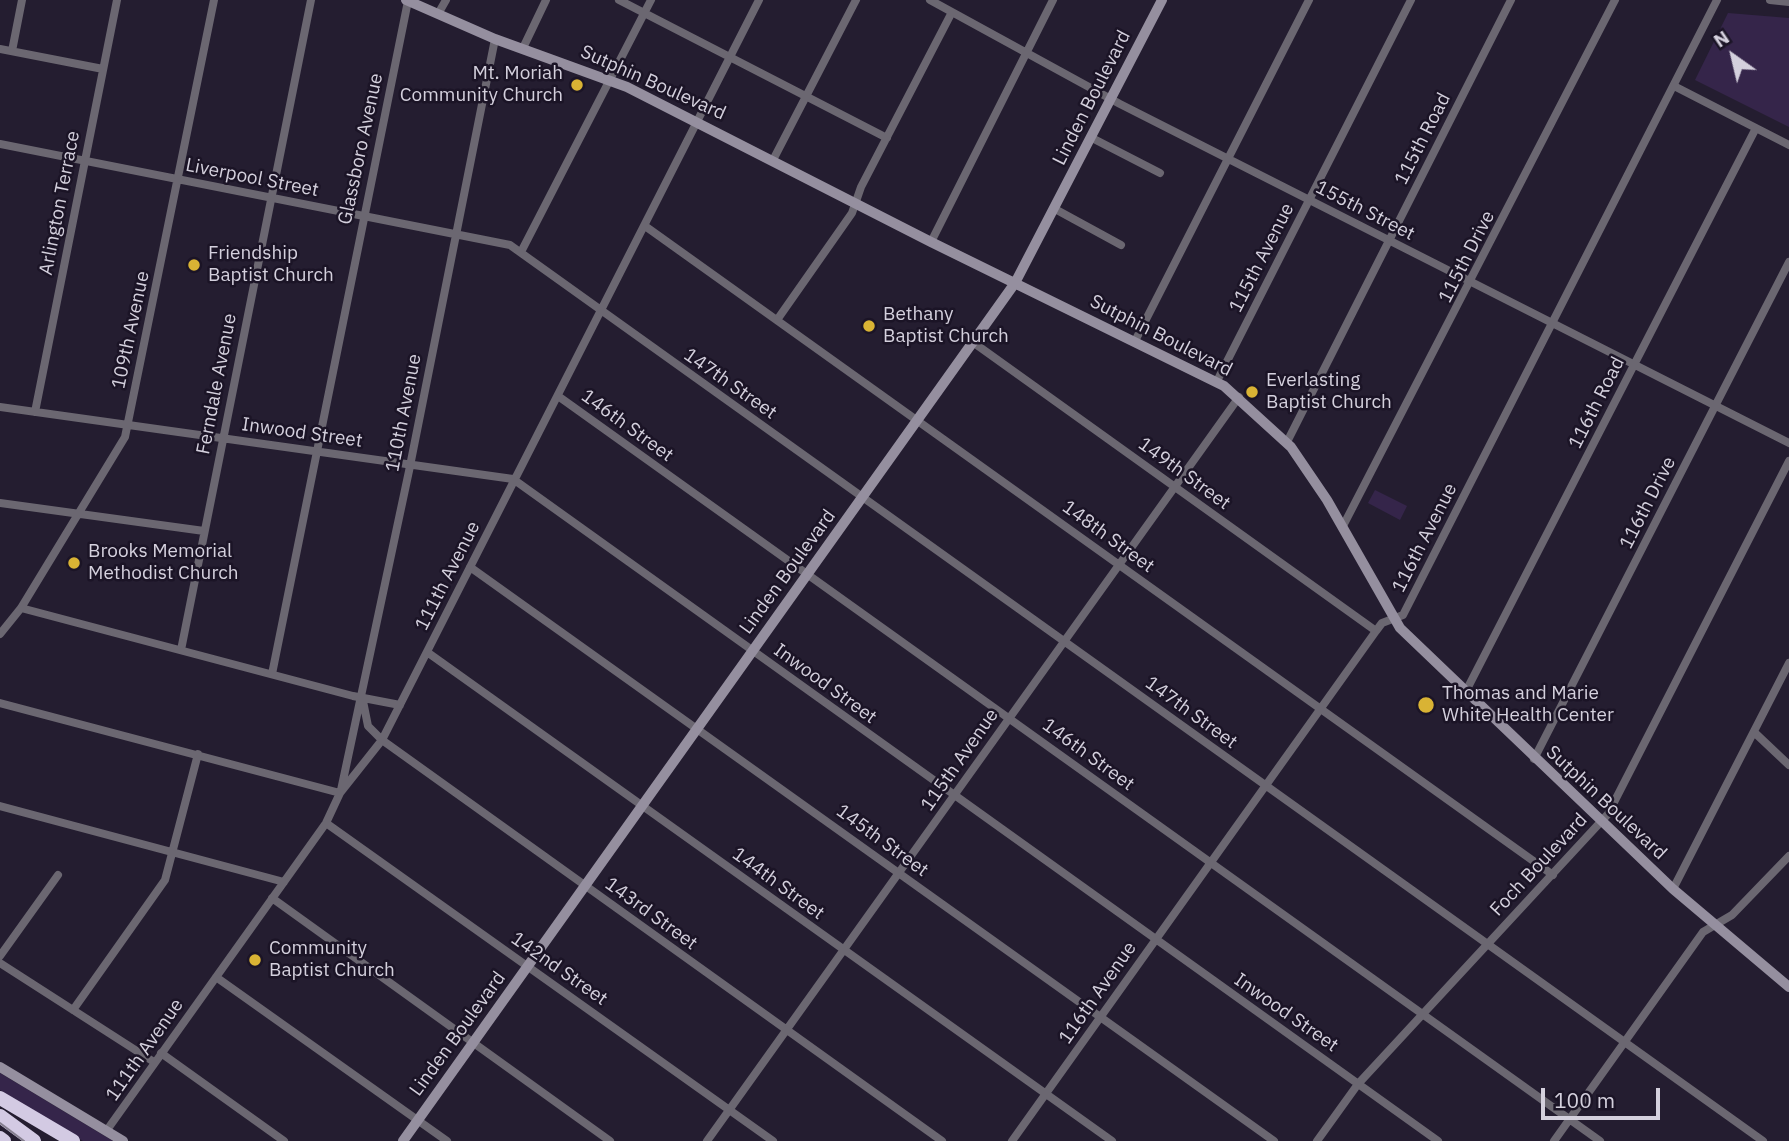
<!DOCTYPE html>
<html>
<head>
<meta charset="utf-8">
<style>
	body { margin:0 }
	#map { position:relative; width:1789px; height:1141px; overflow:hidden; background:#241d30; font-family:"IBM Plex Sans",sans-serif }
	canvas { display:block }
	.north { position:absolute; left:1698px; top:21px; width:70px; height:70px; -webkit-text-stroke:5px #1b1426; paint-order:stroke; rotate:326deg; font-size:19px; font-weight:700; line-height:28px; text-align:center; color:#d4d0dd }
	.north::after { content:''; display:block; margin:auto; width:24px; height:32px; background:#d4d0dd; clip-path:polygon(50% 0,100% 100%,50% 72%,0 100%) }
	.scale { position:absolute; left:1541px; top:1088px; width:119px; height:32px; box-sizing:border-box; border:4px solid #d4d0dd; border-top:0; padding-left:9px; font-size:21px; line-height:24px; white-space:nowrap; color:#d4d0dd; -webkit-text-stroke:5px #1b1426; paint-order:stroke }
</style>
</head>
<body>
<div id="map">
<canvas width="1789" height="1141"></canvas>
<div class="north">N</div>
<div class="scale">100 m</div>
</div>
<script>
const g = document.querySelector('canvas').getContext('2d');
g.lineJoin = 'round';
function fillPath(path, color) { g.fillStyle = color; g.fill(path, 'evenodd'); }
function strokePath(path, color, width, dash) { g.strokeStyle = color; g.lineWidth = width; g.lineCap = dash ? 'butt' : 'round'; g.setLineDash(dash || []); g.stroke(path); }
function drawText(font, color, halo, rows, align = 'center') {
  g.font = font + ' "IBM Plex Sans",sans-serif'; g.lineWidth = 5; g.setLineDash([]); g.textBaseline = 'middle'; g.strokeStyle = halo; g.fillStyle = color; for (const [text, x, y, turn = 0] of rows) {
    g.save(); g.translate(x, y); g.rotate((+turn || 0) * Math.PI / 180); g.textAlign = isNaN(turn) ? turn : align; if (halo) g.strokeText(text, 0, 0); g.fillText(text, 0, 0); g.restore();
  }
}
const green = new Path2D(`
	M1728,13L1789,18V127L1695,80Z
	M1375,490L1407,506L1400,520L1368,503Z
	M0,1073L113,1141H83L0,1090Z`);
const minor = new Path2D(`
	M619,0L887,138
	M930,0L1120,104L1789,443
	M1770,0L1789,2
	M438,14L446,0
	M523,48L546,0
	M0,49L103,69
	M12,51L22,0
	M1674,86L1789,145
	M1092,138L1160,173
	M0,144L510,245L1763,1141
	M773,160L856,0
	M1055,209L1121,245
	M645,226L1553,875
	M931,242L1053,0
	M521,252L651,0
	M777,320L852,213L861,187L952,12
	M1135,341L1309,0
	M974,343L1376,631
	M1217,381L1411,0
	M558,396L1600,1141
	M0,407L513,479L1438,1141
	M35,412L117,0
	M1287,442L1511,0
	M0,503L204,531
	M1343,526L1615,0
	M470,567L1274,1141
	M21,608L353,696L400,705
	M0,634L21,608L125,437L214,0
	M181,650L311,0
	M427,652L1112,1141
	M272,674L408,1
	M1465,693L1756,128
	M363,701L368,726L382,740L942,1141
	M0,703L340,793
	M1754,732L1789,765
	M1534,759L1789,262
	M341,790L409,471L495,39
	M0,806L284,882
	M326,823L773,1141
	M1673,889L1789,663
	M272,898L610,1141
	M0,956L58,875
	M0,963L154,1062
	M216,977L447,1141
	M73,1010L165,880L198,754
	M161,1053L284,1141
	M107,1130L326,823L340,793L382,740L759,0
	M707,1141L1239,397
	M1012,1141L1376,631L1382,623L1403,615L1717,0
	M1317,1141L1358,1084L1608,814L1789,461
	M1554,1141L1703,932L1732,915L1789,856`);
const secondary = new Path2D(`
	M406,0L495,39L627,87L931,242L1224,386L1291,447L1327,500L1400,628L1673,889L1789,987
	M0,1067L123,1141
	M403,1141L1015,283L1162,0`);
const motorway = new Path2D(`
	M0,1098L73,1141
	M0,1116L34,1141
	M0,1138L4,1141`);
const tram = new Path2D(`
	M0,1123L24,1141`);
const markers = [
	[577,85,7,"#d9b334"],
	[194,265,7,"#d9b334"],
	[869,326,7,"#d9b334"],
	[1252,392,7,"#d9b334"],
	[74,563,7,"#d9b334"],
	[1426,705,9,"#d9b334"],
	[255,960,7,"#d9b334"]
];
const poiNames = [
	["Mt. Moriah",563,74,"right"],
	["Community Church",563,96,"right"],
	["Friendship",208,254],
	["Baptist Church",208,276],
	["Bethany",883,315],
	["Baptist Church",883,337],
	["Everlasting",1266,381],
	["Baptist Church",1266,403],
	["Brooks Memorial",88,552],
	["Methodist Church",88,574],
	["Thomas and Marie",1442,694],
	["White Health Center",1442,716],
	["Community",269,949],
	["Baptist Church",269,971]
];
const streetNames = [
	["Sutphin Boulevard",653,83,24],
	["Linden Boulevard",1092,98,-63],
	["115th Road",1423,139,-63],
	["Glassboro Avenue",361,149,-78],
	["Liverpool Street",252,178,11],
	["Arlington Terrace",60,203,-79],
	["155th Street",1365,211,27],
	["115th Drive",1467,257,-63],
	["115th Avenue",1262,258,-63],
	["109th Avenue",131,330,-78],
	["Sutphin Boulevard",1161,336,27],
	["Ferndale Avenue",217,384,-79],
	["147th Street",730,384,35],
	["116th Road",1597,403,-63],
	["110th Avenue",404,413,-79],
	["146th Street",627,426,36],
	["Inwood Street",302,433,8],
	["149th Street",1184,474,36],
	["116th Drive",1648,503,-63],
	["148th Street",1108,537,36],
	["116th Avenue",1425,538,-63],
	["Linden Boulevard",788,572,-54],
	["111th Avenue",448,576,-63],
	["Inwood Street",825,684,36],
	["147th Street",1191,713,36],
	["146th Street",1088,755,36],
	["115th Avenue",960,760,-55],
	["Sutphin Boulevard",1606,803,43],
	["145th Street",882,841,36],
	["Foch Boulevard",1539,865,-47],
	["144th Street",778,884,36],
	["143rd Street",651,914,36],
	["142nd Street",559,969,35],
	["116th Avenue",1098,993,-55],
	["Inwood Street",1286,1013,35],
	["Linden Boulevard",458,1034,-54],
	["111th Avenue",145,1050,-55]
];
fillPath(green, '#35254a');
strokePath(minor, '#6b6771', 8);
strokePath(secondary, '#958f9f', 10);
strokePath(motorway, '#d3cae3', 14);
strokePath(tram, '#857f8f', 2);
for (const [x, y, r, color] of markers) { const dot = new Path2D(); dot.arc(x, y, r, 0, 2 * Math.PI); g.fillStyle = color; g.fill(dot); strokePath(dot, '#1b1426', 2.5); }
drawText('19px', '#d4d0dd', '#1b1426', poiNames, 'left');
drawText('19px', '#d4d0dd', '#1b1426', streetNames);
</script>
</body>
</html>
